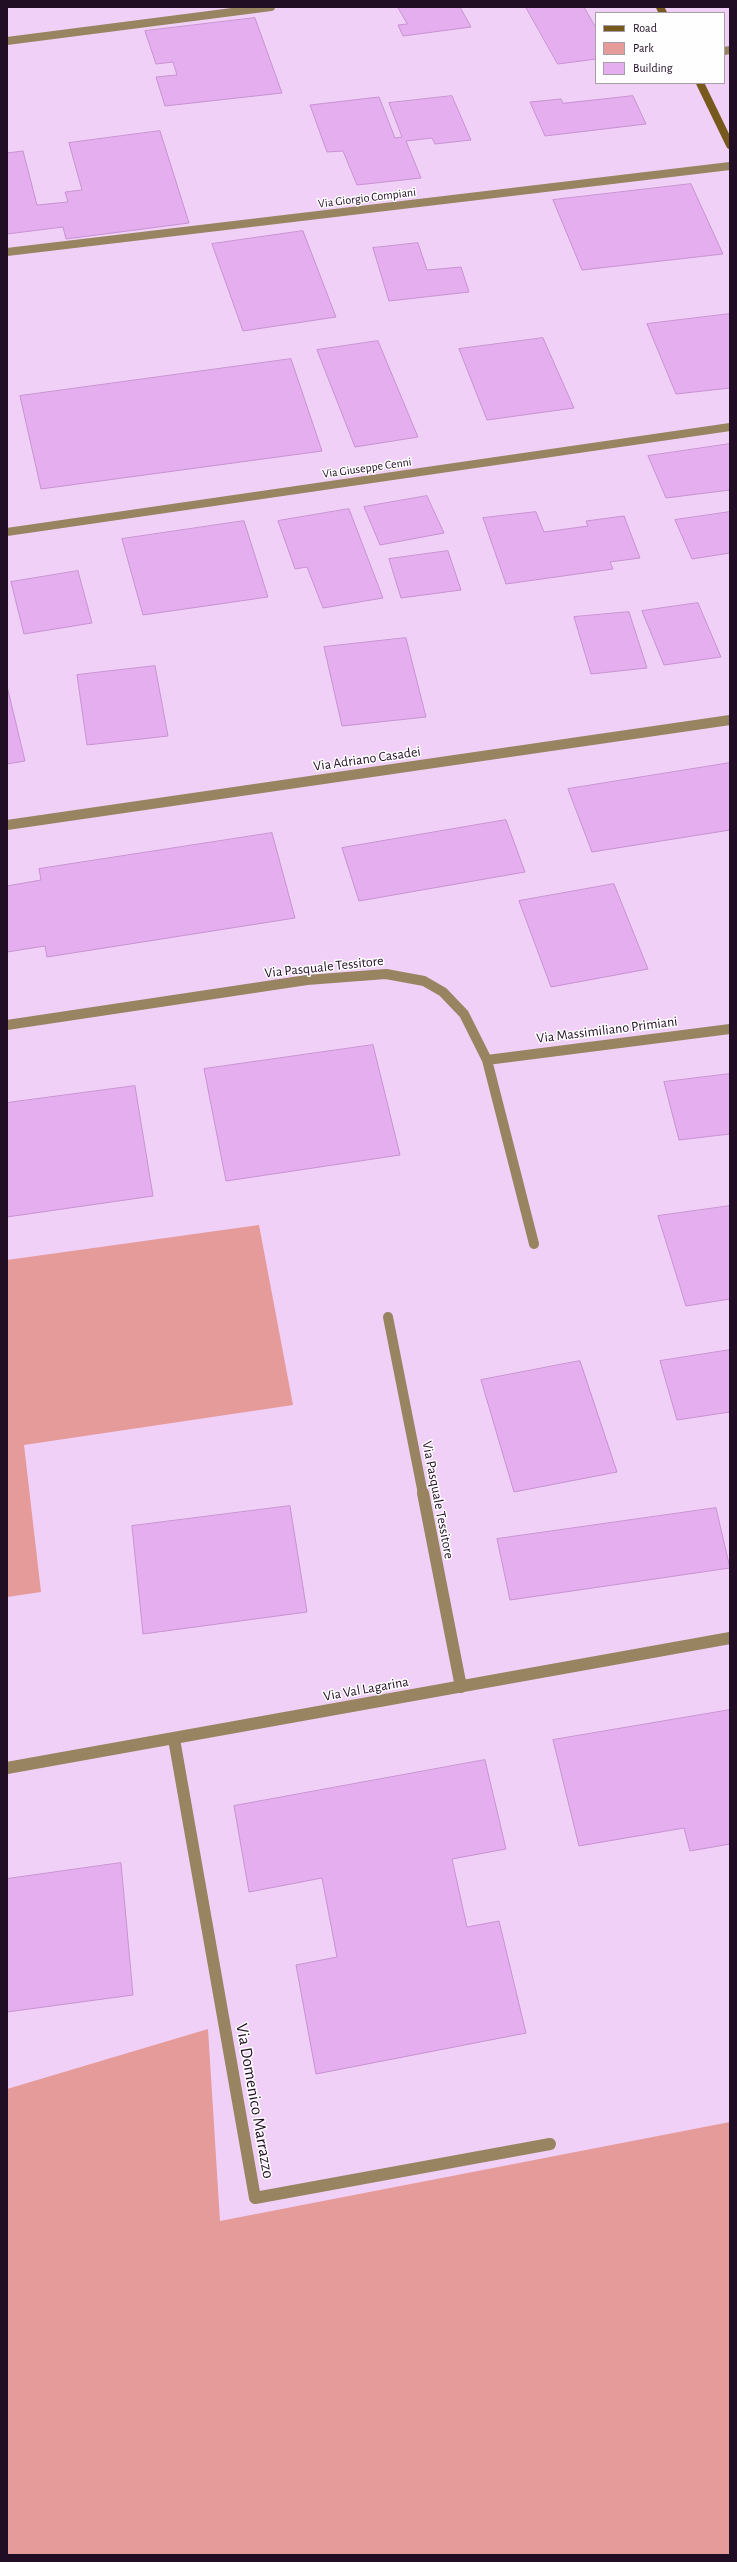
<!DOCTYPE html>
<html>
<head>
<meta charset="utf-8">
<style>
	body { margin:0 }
	#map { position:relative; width:737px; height:2562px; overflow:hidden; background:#f1d0f7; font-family:"Alegreya Sans",sans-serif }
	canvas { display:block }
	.frame { position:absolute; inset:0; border:8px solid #210d24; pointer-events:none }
	.legend { position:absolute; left:595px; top:12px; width:130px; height:72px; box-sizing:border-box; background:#fefefe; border:1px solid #a69ea7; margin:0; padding:5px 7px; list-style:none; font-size:12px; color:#210d24 }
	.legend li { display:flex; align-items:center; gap:8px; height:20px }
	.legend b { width:20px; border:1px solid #a69ea7 }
</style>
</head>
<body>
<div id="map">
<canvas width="737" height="2562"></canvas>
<div class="frame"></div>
<ul class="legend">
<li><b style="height:5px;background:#77591e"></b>Road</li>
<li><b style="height:11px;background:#e59b99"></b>Park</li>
<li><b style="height:11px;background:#e5aeef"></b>Building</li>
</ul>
</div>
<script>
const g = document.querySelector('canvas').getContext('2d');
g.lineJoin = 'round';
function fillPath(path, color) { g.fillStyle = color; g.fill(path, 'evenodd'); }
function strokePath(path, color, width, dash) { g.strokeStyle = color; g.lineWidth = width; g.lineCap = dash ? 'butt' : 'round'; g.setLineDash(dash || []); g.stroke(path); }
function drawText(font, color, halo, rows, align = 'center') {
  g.font = font + ' "Alegreya Sans",sans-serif'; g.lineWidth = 3; g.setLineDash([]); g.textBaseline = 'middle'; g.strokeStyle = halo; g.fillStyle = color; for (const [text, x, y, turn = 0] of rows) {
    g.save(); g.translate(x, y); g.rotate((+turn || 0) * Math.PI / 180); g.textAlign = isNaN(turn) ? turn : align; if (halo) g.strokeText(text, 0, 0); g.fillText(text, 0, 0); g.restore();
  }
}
const green = new Path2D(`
	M259,1225L293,1405L24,1445L41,1592L7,1597V1260Z
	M208,2029L220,2221L730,2122V2555H7V2089Z`);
const building = new Path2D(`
	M398,7H460L471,27L403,36L398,25L407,24Z
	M526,7H584L596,28V59L558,64Z
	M255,18L282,93L165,106L156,77L177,75L173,62L156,64L145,31Z
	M452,96L471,140L435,144L432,138L406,141L421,178L357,185L343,151L327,152L310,105L379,97L395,138L402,137L389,103Z
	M633,96L646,124L545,136L530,102L561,99L563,103Z
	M160,131L189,223L66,239L63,227L7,234V153L23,151L37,205L68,202L65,192L82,190L69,143Z
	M691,184L723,254L582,270L553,200Z
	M303,231L336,317L243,331L212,244Z
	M418,243L427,270L461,267L469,292L389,301L373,248Z
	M730,314V388L676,394L647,324Z
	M543,338L574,408L487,420L459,349Z
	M378,341L418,437L355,447L317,350Z
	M291,359L322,451L41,489L20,396Z
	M730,444V490L666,498L648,456Z
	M427,496L444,533L380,545L364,507Z
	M349,509L383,598L323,608L307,567L295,569L278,521Z
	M536,512L544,532L588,526L586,521L624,516L640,558L610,562L613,569L506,584L483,518Z
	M730,512V553L692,559L675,520Z
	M244,521L268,597L143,615L122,539Z
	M448,551L461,590L401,598L389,559Z
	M78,571L92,623L24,634L11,582Z
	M698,603L721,657L664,665L642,611Z
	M629,612L647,668L591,674L574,617Z
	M406,638L426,717L342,726L324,647Z
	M155,666L168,736L87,745L77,675Z
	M7,686L25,761L7,764Z
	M730,763V830L592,852L568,789Z
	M506,820L525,872L359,901L342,848Z
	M272,833L295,918L47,957L45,946L7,952V886L41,880L39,869Z
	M614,884L648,969L551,987L519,901Z
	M373,1045L400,1155L226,1181L204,1069Z
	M730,1074V1134L679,1140L664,1082Z
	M135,1086L153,1196L7,1217V1103Z
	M730,1206V1299L686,1306L658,1216Z
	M730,1350V1412L677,1420L660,1361Z
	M580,1361L617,1472L514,1492L481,1380Z
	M290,1506L307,1612L143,1634L132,1526Z
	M716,1508L730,1568L510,1600L497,1539Z
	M730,1710V1844L690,1851L684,1828L579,1846L553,1740Z
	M485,1760L506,1849L452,1859L467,1927L499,1921L526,2033L316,2074L296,1965L337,1957L322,1878L249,1892L234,1806Z
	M121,1863L133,1995L7,2012V1879Z`);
const streetFar2 = new Path2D(`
	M7,41L271,7
	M724,51L730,50
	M7,252L730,166
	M7,532L730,427`);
const streetFar1 = new Path2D(`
	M7,825L730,720
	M7,1025L307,980L386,974L424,981L443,992L464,1014L487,1060L534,1244
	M487,1060L730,1029
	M388,1317L423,1494`);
const street = new Path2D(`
	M423,1493L461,1687
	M174,1739L255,2198L550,2144
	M7,1768L730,1638`);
const secondary = new Path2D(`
	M660,7L663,13
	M700,83L730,145`);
const farStreetnames = [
	["Via Giorgio Compiani",367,198,-7],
	["Via Giuseppe Cenni",367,468,-8]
];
const streetNames = [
	["Via Adriano Casadei",367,759,-8],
	["Via Pasquale Tessitore",324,967,-6],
	["Via Massimiliano Primiani",607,1030,-7],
	["Via Pasquale Tessitore",438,1500,79],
	["Via Val Lagarina",366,1689,-10]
];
const nearStreetnames = [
	["Via Domenico Marrazzo",255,2101,80]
];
fillPath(green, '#e59b99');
fillPath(building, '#e5aeef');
strokePath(building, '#c792d1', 1);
strokePath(streetFar2, '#988461', 8);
strokePath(streetFar1, '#988461', 10);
strokePath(street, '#988461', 12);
strokePath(secondary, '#77591e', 8);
drawText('12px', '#210d24', '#fefefe', farStreetnames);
drawText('14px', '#210d24', '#fefefe', streetNames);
drawText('17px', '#210d24', '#fefefe', nearStreetnames);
</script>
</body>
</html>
